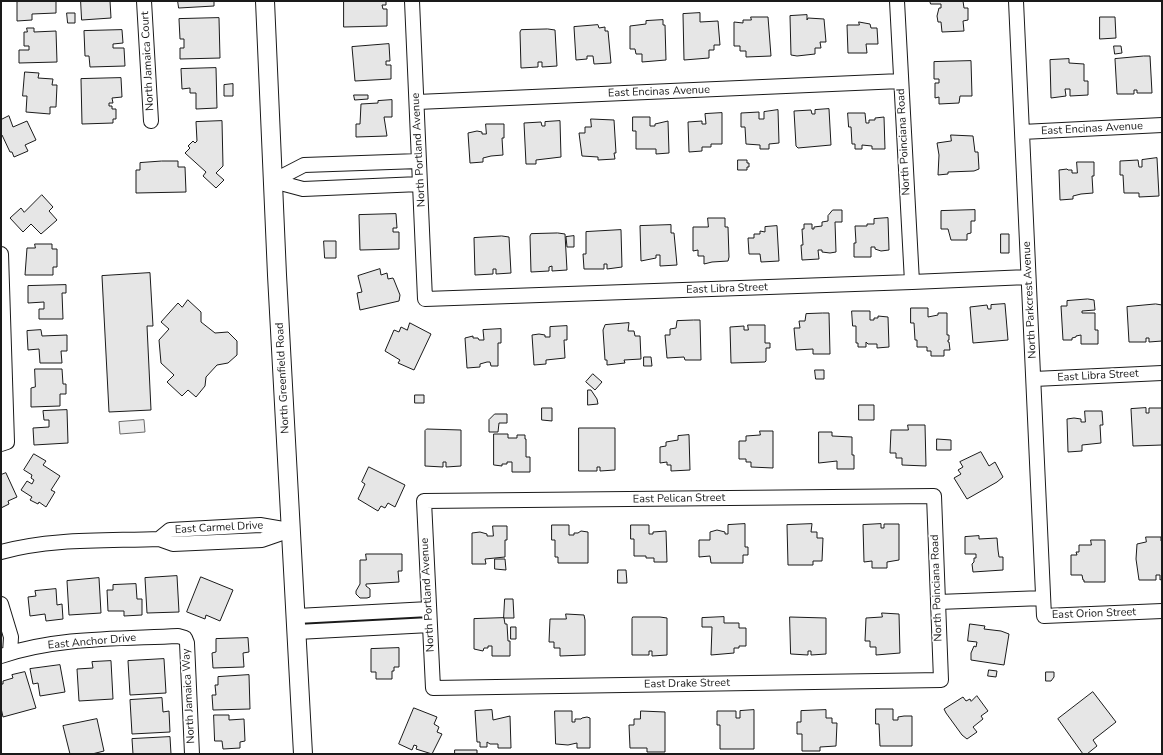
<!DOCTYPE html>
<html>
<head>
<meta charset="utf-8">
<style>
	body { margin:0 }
	#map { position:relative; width:1163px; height:755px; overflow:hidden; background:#fff; font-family:"Nunito Sans",sans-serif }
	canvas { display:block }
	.frame { position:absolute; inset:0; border:2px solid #1a1a1a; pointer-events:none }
</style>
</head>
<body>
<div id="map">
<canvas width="1163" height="755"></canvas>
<div class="frame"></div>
</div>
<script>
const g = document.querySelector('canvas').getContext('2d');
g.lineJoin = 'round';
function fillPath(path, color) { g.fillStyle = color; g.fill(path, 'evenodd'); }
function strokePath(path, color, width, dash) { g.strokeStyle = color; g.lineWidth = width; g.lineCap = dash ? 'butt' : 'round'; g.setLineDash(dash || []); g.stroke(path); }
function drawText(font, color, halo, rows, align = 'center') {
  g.font = font + ' "Nunito Sans",sans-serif'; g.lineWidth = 3; g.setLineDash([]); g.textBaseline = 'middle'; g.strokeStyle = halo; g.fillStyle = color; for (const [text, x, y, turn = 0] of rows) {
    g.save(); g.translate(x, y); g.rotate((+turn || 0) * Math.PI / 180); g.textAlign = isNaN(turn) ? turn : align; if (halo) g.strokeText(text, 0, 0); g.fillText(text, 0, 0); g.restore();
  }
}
const built = new Path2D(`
	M144,420L145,432L120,434L119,422Z`);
const building = new Path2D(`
	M28,1H56V13L32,14V20L17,21V2Z
	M81,1H110L111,18L82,20Z
	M178,1H214V6L179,8Z
	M344,1H386V5H382L383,9H387V26L344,27Z
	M930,1H963L964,8H968V20L963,21L964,31L942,32L941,22H938L937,16L939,8H941V4H931Z
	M67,13H75V23H68Z
	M700,13V22L718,21L720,45H714V50H709V58L684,60L683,14Z
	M807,15V20L808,18L824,19L826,42H820L821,48H815V54L797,56L791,55L790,16Z
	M751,17H768L771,56L746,57V51H740V46H734V22L743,23V20H751Z
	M1100,17H1115L1116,38L1100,39Z
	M219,18L220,58L180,59V48H184V39H180L179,19Z
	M663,20V25H665L666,60L642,62V54H636L635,49H630V26L646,24V21Z
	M859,22L870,24L871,28H877L878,44H866L867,53H848L847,25H859Z
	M598,25L599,28L605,27V31H608L611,63L594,64L593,56H587V59L576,60L574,27Z
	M27,28H34V32L56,31L57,62L19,63V50H29V46H24V32H27Z
	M548,29L555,30L557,66L542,67V62H538V67L521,68L520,32L521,30Z
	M122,30L123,43L113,44V48H124L125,66L90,67L89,56H85L84,31Z
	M389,44L390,61H386V65H391V79L355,81L352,47Z
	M1114,46H1121L1122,53L1115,54Z
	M1144,56H1150L1152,93H1137V90H1134V94H1117L1115,59Z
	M1069,59V63L1084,64V81H1088V95L1070,96V89H1065L1066,96L1051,98L1050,60Z
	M971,61L972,96H960L959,103L939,104V97L935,98V83H939V79H934V62Z
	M216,68L217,108L196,109V93H190V88L182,89L181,69Z
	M25,72L39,73L38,78L53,79L52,85H57L56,107H50V114L26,112L27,96H23Z
	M121,78L122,97L112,98L113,103H109V106H112V109H116V119H113V123L82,124L81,79Z
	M233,84V96H224V85Z
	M354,95H368V99L355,100Z
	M392,100V117H384L387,136L356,137V124H360L361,104L378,103V101Z
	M829,109L831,145L798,148L796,146L794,111L811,110L812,114H815V110Z
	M778,110L779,143L769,144V149H760V145L746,144L745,127H741V113L759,112V119H764V112Z
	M722,113V144H711V147H702V151L689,152L688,122L702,121V124H706L705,114Z
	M848,113H865L866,123H869V120H875V118L884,117L885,149H872V146L862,145V149H855V144H852L851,127H849Z
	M9,116L13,127L27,121L36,140L25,145L28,151L14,157L12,152H10L2,135L1,136V120Z
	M633,117H650V126H655V124L668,121L669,153L656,154V149H636V131H633Z
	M591,119L614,120L616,153H614L615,159L598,160V157L582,156L579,133H585V127H591Z
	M222,121L223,166L216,173L224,180L216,188L203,176L206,172L185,153L190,148L188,146L193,141L195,143L197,141L196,122Z
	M560,121L561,157L536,160V164H526L524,123L541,122L542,126H545V122Z
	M486,124H504V138H502L503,155L491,156L483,158V162L470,163L468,133L477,131L482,132V134H486Z
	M951,135L973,136L975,152H978L979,169L974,171L948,172V174L938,175L939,155L937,143L951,141Z
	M1157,158L1159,196L1139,197V193H1124L1123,175H1120V161L1138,160L1139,167H1142V160Z
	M738,160H747V163H749V167H747V170H738Z
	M162,161H178V167H185L186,192L136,193V170H140V163Z
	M1077,162H1094V176H1092L1093,193L1081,194L1073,196V199L1060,200L1059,170L1067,169L1068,170H1072V173H1077Z
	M42,195L53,207L49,211L57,220L41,234L31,224L23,232L10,218L21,208L24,212Z
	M833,210H842V222H835L836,252L830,253L822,252V250H818L819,259L802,260L801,245H803L802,229H804V224H812V229H814V227L822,226V222L828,221V216Z
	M975,210V221H971V233L967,234V240H951L948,229H941V211Z
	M396,214L397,228H393V232H399V249L360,250L359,215Z
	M708,218H725V227H728L729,257L728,261L712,262L704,264V256H698V250L693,251V227H708Z
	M888,218L889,250L881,251L875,249V247H871V257H854V243H856L855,226H867V224H874V219Z
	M671,225V233H674L677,265L660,266V255H656V258L641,261L640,226Z
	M777,226L779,261L761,262L760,254H749L748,238H754V234H760V231L765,232V227Z
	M621,230L622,267L607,269V264H604V269H584L583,254H586V232Z
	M558,233L565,234L567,270L552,271V266L549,267V271L531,272L530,236L531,234Z
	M1001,234H1009V253H1001Z
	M502,236L509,237L511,273L496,274V269H493V274L475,275L474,238Z
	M574,236V247H567L566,237Z
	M324,241H336V258H325Z
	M35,244H52V249H57V267H53V275H25L27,248H35Z
	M380,269L381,275L387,273L388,279L393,278L394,280L400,295L399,301L360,310L357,293L362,292L358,276Z
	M150,273L153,326H147L151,410L109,412L102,276Z
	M66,285V293H62L63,319H39V309H44V302L28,303V286Z
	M1088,299L1094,300L1095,310L1082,311V313H1095V330H1098V344H1081V335L1076,336V337L1072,338V340H1063L1061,306H1067V301Z
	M188,300L201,312V322L215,333L228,332L237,341V355L228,363L217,365L206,377L205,386L196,397L188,390L182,396L167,382L174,375L161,363L159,340L169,329L161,322L178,303L182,307Z
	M1005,304L1008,340L973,343L970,307L987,305L988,309H991V305Z
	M1156,304L1162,305V341L1149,342V338H1146V342H1129L1127,307Z
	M911,308H928V317L938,315V313H947V335H949V340H948V342H949L950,350H944V356H931V351H927V347H917V340H915L914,323H911Z
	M852,311H870V320H874V318H878V316L888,317L889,347L877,348V344H868L866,342V347H858V343H856V326H853Z
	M823,313H829L830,354H813V349L796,350L794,328H800L799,321H805L806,314Z
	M694,320H700L701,360H685L684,357L667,358L665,335H670V329L676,328L677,321Z
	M410,323L431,334L414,370L398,363L400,360L385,351L394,330L399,332L401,327L407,330Z
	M629,323L628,331H634L635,336H640L641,359L624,360L625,363L607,365V360H605L603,330L605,325Z
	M748,325H765V343H770V348H766V361L765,362L731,363L730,327L744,326V330H748Z
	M567,326V340H564L565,358L546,360V364L534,365L532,335L539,334L545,335V337H550V327Z
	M501,329V343H498V366H491L490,362H487L480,364V367L467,368L465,338L473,336V338H478L479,340H484L483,330Z
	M41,330L42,336L67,335V351H61L62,363H40L39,349L28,350L27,331Z
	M644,357H651L652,366H644Z
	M35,369H62L63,384H66V394H60V406L31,407V388L35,387Z
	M815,370H824V379H816Z
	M593,374L602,382L595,390L586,382Z
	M588,390H591L597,399L598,404L588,405Z
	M415,395H424V403H415Z
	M859,405H874V420H859Z
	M542,408H552V421L542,420Z
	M1146,408V413H1149V408H1162V445L1133,446L1131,409Z
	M67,410L68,443L34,445L33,428L49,427V420H44L43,411Z
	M1085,411H1102L1103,425H1100L1101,443L1082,445V451L1068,452L1067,419L1074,418L1081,419V422H1085Z
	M495,414H507V423H499L498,432H489V420Z
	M908,425H925L926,466L902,465V458H896V453H890L891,430H908Z
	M579,428H615V470L600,471V467H597V471H579Z
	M427,429L461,430V466L446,467V462H443V467L425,466V431Z
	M760,431H773V468L751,467V462H746V459H739V441H746V436L760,435Z
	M819,432H832V436L852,437V455H854V469H837V461L819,463Z
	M494,434H508V438H517V435H525V439H526V457H530V472H512V462H507V464H502V466L494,465Z
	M689,435L690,470L671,471V465H667V462L660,463V447L666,446V442L678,440V436Z
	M937,439L951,440V450H937Z
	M981,452L989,466L995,462L1003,477L997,482L967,499L954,478L961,474L958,470L963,467L960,462Z
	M34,454L46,461L43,465L60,476L51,490L55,492L46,507L39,502L38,504L30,500L32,497L21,490L27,481L32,484L34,480L31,478L32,475L24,470Z
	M369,467L405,485L395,507L388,503L385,508L381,506L378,511L358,499L365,484L362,482Z
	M6,473L17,497L8,501L9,504L1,508V475Z
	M745,524V547H748V555H743V563H711L710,556L699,557V540H710V532L717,530L725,532V534H728V525Z
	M812,524L811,532H817V538H823L822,561H813V565H788L787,525Z
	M881,524V528H884V524H899V560L887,562V568H872V561L864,562L863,525Z
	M552,525H569V535H574V533H578L581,531L588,532V563H558V557H555V540H552Z
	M631,525H649V534H653V532L666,531L667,562H654V558H646V556H634V539H631Z
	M493,526H507V540H505V557L485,559L486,564H472V533L480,532L487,534V536H493Z
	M979,536V539L997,538L998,550L999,557H1003V570L973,572L972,564L974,562V558H976V554H965V537Z
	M1146,537H1161V541H1162V579L1160,580V575H1156V580H1139L1136,559L1137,544L1146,542Z
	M1091,540H1105V582H1084V580H1083L1082,575H1071V555H1077L1076,552H1079V545H1091Z
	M366,554H402V571H398L399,582L366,584V586L370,589V597L367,598H360L356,594V591L360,584V560H366Z
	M495,559H505L506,570L495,569Z
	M618,570H626L627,583H618Z
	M177,576L179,612L147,613L145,578Z
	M201,577L233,590L220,621L206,615L205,619L187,612Z
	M99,578L101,613L69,615L67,581Z
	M136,584L137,599H142V615L124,616V611H108L107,590H113V585Z
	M56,589L57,605L62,604L63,619L46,621L45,614L30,616L28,597L36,596L35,591Z
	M505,599H513L514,618H504Z
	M882,613L899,614L900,653L876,655V647H870V641H865L866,618L882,617Z
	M566,614L584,615L585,620V655L560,656V648H554V642H549L550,619H566Z
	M633,617H660L667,618V655L652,656V651H649V655H632V619Z
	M724,617V623H739V628H746V646H739V648H734V653L711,655L712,627H702V618Z
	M790,617L826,618V654L811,655V651H808V655L791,654Z
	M504,618L505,624H507L508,641H510V656H492V646H488V648H484L483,651L474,649V619Z
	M970,624L985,626L984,629L1001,631L1009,634L1004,665L971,660V653L974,646L976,647L977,642L968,641Z
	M511,627H516V639H511Z
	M248,638L249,652L243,653L244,667L213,668L212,653L216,652V639Z
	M399,648V667H394V671H392V679H376V672H371V649Z
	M164,659L166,693L130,695L128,661Z
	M111,661L113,699L79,701L77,669L93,668L92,662Z
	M60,665L65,692L40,696L38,683L33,684L30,669Z
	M989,670L997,671L996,677L988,676Z
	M25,672L36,708L3,717L1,708V684H3V681L13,678L12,675Z
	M1046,672H1054V677L1051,681H1046Z
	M249,675L250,709L213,710L212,695H216L215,685H218V677Z
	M1093,692L1116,722L1093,740L1097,746L1087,754H1083L1058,719Z
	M977,696L988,711L981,716L983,719L973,727L977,732L967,739L962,735L946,713L944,709L963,697L966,701L970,699L971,701Z
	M162,698L163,712L169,711L170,732L132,734L130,700Z
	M414,708L437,717L434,724L439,727L437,732L442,734L432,754L416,749L417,746L414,745L412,750L399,744Z
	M876,709H893V720H898V717L904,716H912V746H880L879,724H876Z
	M492,710L493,720L510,716L511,748H498V744H490L487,742V747H480V742H477L475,711Z
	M754,710V749H720V725H717V711H736V718H740V711Z
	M826,710V718H832V723H837L836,746L820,747V751H802V734H797V722H801V711Z
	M555,711H572V722H575V719H581L582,718L587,717L590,718V748H577V743L568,745L556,744Z
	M641,711L665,712V752H647V748H630L629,725H634V719H640Z
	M214,715H229V720L244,719L245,741L240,742V748L223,749L222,741H215Z
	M97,719L104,751L92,754H70L63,726Z
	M170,737L171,754H133L132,739Z
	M455,750H477V754H455Z`);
const minor = new Path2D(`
	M144,1L151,121
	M412,1L425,299L912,282L1028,277
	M897,1L912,282
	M1016,1L1044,616L1162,611
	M417,102L901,81
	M1022,132L1162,125
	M273,181L304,165L419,161
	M273,181L303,189L420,184
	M1,254L7,442L1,444
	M1034,379L1162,373
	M934,496L941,680L433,688L424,501Z
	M159,539L170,530L260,525L289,530
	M1,552C52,538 107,541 159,539L173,544L262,540L291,530
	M938,602L1043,598
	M1,604L11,637L10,653
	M297,616L429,609
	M297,632L430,625
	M1,656C57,637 119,639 178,636L185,638L187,643L192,754`);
const major = new Path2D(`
	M265,1L277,275L303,754`);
const streetNames = [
	["North Jamaica Court",148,61,-93],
	["East Encinas Avenue",659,92,-2],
	["East Encinas Avenue",1092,129,-3],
	["North Poinciana Road",904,142,-93],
	["North Portland Avenue",419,150,-93],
	["East Libra Street",727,289,-2],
	["North Parkcrest Avenue",1030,300,-93],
	["East Libra Street",1098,376,-3],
	["North Greenfield Road",283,378,-93],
	["East Pelican Street",679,499,-1],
	["East Carmel Drive",219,528,-3],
	["North Poinciana Road",937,588,-92],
	["North Portland Avenue",428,595,-93],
	["East Orion Street",1094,614,-2],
	["East Anchor Drive",92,642,-5],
	["East Drake Street",687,684,-1],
	["North Jamaica Way",189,696,-93]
];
fillPath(built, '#ededed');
strokePath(built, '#6a6a6a', 1);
fillPath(building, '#e6e6e6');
strokePath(building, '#1a1a1a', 1);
strokePath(minor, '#1a1a1a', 16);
strokePath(major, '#1a1a1a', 20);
strokePath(minor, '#fff', 14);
strokePath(major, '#fff', 18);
drawText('11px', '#1a1a1a', '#fff', streetNames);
</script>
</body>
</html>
